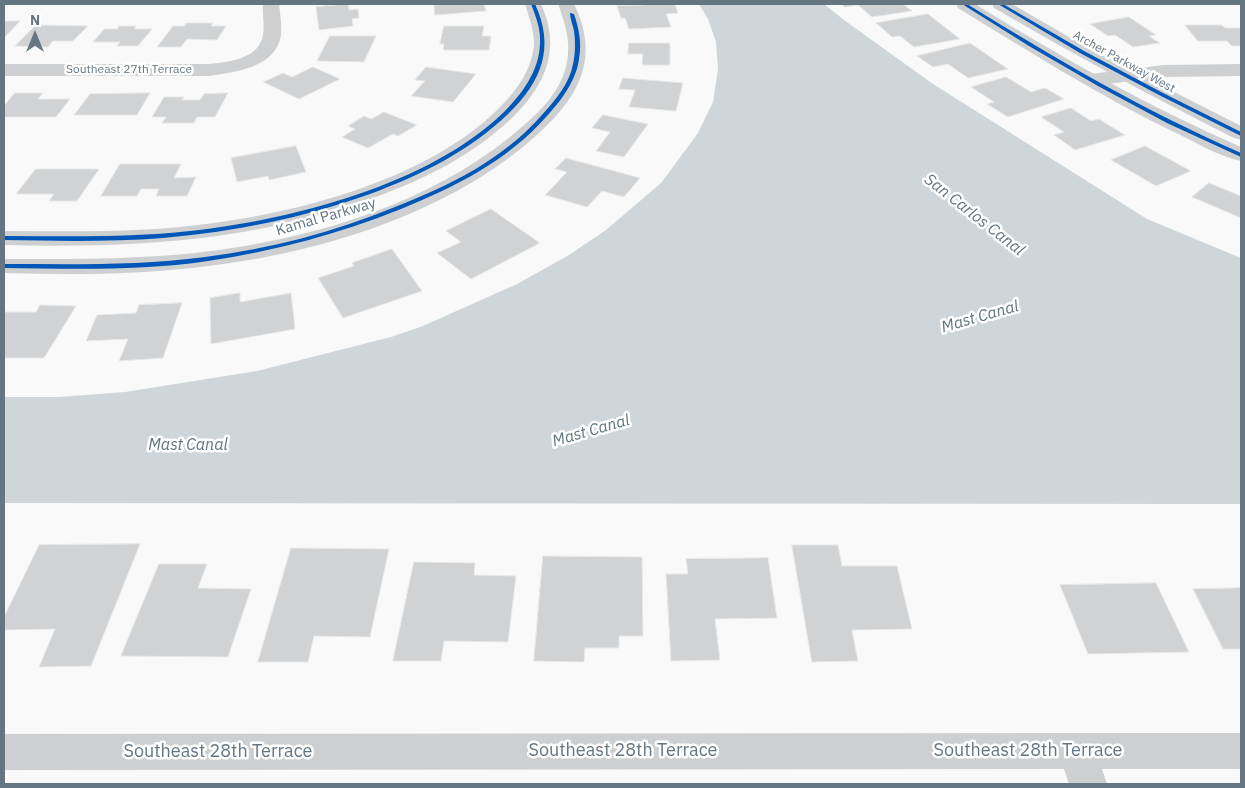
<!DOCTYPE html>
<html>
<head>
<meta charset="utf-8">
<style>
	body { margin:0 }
	#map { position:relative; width:1245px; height:788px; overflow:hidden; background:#f9f9f9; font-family:"IBM Plex Sans",sans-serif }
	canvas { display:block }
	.frame { position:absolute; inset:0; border:5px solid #657683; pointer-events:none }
	.north { position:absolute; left:10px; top:10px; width:50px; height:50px; -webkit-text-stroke:4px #fff; paint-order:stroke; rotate:0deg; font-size:14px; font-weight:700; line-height:20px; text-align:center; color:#657683 }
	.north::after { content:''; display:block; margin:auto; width:18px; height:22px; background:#657683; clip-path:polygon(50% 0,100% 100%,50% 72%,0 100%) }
</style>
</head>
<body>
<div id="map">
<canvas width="1245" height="788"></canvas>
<div class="frame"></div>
<div class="north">N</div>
</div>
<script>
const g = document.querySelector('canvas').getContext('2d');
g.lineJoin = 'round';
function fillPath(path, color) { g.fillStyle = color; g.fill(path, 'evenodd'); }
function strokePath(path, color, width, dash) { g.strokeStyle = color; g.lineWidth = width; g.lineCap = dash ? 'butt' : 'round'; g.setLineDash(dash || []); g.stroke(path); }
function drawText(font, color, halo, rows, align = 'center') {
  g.font = font + ' "IBM Plex Sans",sans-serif'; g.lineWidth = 5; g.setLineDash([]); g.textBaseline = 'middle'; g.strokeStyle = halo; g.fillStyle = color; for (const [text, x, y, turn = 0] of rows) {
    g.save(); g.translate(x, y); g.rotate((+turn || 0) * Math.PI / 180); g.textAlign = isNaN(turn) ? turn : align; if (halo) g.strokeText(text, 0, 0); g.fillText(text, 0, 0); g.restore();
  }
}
const water = new Path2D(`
	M699,4H824L844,20L933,84L1147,219L1241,258V504L4,503V397H59L125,392L257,371L391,337L423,326L517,284L569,255L606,230L661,183L698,133L713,102L718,69L716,42L708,19Z`);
const building = new Path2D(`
	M348,4L349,10L358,9L359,18L352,19L353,26L319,30L316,7Z
	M434,4H484L486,11L435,15Z
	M675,4L678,13L666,14L671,27L629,29L625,18H621L617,6Z
	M841,4H903L912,11L872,17L858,5L845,7Z
	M928,14L960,39L914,47L900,36L892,37L876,23Z
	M1129,17L1156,35L1149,36L1160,43L1133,47L1115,35L1108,36L1090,24Z
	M4,21H20L4,38Z
	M186,23H213L211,26H226L217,40L187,39L181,47H157L173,26H184Z
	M36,25L88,26L73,41H53L48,47L15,46Z
	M1185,25H1222L1225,28H1241V46H1232L1227,41H1198Z
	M119,26H136L134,29H152L138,46H117L120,42H93L104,29H117Z
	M444,26H484L482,36H491L489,50H443L444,44H440Z
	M330,36H376L364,62L317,61Z
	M629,43H670V65H642L643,54H628Z
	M970,43L1008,69L968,78L948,64L933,67L917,56Z
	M313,67L340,79L299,99L263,82L283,73L292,77Z
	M426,67L476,74L453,102L411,96L425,81L415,80Z
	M1006,77L1031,92L1045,88L1064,99L1008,117L987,104L994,102L971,87Z
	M623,78L683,83L676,111L629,107L635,90L619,89Z
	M15,93H43L38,99H70L56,117H4V106Z
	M150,93L137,115H74L90,94Z
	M228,93L215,117H197L194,123H162L166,117H152L164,97H184L182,100H200L204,94Z
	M1071,108L1091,121L1099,119L1125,135L1075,150L1054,135L1064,132L1041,117Z
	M384,112L417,125L398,136L393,134L368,148L342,137L355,129L348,126L364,116L371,119Z
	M603,115L648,124L624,157L596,151L610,132L592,128Z
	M296,146L306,172L269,180L268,176L237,182L231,158Z
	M1145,146L1191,171L1156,186L1111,160Z
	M566,158L640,178L624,197L602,191L587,207L545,195L567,172L555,169Z
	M120,164H181L174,178L196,177L187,196H156L159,189H141L137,196H101Z
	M36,169H99L77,201H49L54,194H16Z
	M1209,183L1241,196V218L1192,197Z
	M491,209L540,243L471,279L437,253L461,242L446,231Z
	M392,249L422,291L343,318L318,278L354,266L352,263Z
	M240,293V302L291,293L295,329L211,344L210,298Z
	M182,303L163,358L119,361L128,339L86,341L97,315L136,313L139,305Z
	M40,305L76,306L44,358H4V312H36Z
	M140,544L91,666L39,667L55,629L4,630V617L39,545Z
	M792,545H838L842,566H897L912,629L852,630L858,661L812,662Z
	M291,548L389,549L370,637L314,636L308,662H258Z
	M543,556L642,557L643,636H619V648H585L584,662L534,661Z
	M768,558L777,618L715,619L720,660L671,661L666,574H688L686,559Z
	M414,562L475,563L474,575L516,576L508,642L444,641L441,661H393Z
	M159,564H207L198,588L251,589L228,657L121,656Z
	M1156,583L1189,652L1088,654L1060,585Z
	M1241,588V649H1223L1193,589Z`);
const minor = new Path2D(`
	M263,4H279C280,14 282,25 281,35C276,68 235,72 209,76H4V64H209C229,62 259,59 263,35C265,25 262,14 263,4Z
	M1241,64V76L1164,77L1091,86L1084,84L1082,80L1084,76L1091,74L1164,65Z
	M1077,733H1241V769H1102L1107,784H1069L1064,769L4,770V734Z`);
const tertiary = new Path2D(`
	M525,4H541C561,47 547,83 514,116C475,154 427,178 376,197C252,242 134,248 4,245V231C66,231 128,233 189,226C288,216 423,182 496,111C515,93 532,71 534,44C534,29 529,17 525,4Z
	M558,4H574C600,57 580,96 539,133C451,214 317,254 200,267C135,275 69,275 4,273V259C84,259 166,260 245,246C344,229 447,193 523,126C543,109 562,89 567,62C571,41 565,23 558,4Z
	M956,4H975C1061,57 1149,107 1241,147V161C1217,156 1194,141 1172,131C1098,95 1028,51 958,8Z
	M992,4H1012L1088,48L1241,126V140L1234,138C1152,97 1073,54 994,8Z`);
const cycleway = new Path2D(`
	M531,4H535C555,47 542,81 509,113C470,151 421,175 370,194C303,218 233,232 163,238C110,242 57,241 4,240V236C66,236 128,238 190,231C291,220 429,185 504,112C522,94 539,71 540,44C541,29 536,17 531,4Z
	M962,4H967C1056,59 1145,111 1241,153V157L1167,123L1098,86L1029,46Z
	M998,4H1003L1084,51L1163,93L1241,132V136L1159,95L1080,53Z
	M570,13L574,14C579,29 582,43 579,59C576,81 561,101 546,117C507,161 455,187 401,209C339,234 274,251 208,261C141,271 71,269 4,268V264C71,264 138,266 205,257C270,249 334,232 395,207C449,186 502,160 541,116C553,103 565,89 571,72C575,59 576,45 574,31C573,25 570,19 570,13Z`);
const farStreetnames = [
	["Archer Parkway West",1124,62,29],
	["Southeast 27th Terrace",129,70]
];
const streetNames = [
	["Kamal Parkway",326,217,-16]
];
const waterNames = [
	["San Carlos Canal",974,215,38],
	["Mast Canal",980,317,-16],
	["Mast Canal",591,431,-16],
	["Mast Canal",188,445]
];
const nearStreetnames = [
	["Southeast 28th Terrace",623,751],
	["Southeast 28th Terrace",1028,751],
	["Southeast 28th Terrace",218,752]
];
fillPath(water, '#ced6d9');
fillPath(building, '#d0d2d3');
strokePath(building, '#e8e8e8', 1);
fillPath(minor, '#cecfd0');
fillPath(tertiary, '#cecfd0');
fillPath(cycleway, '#0057b8');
drawText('12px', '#657683', '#fff', farStreetnames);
drawText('15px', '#657683', '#fff', streetNames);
drawText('italic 16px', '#60757c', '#fff', waterNames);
drawText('18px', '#657683', '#fff', nearStreetnames);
</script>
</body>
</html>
